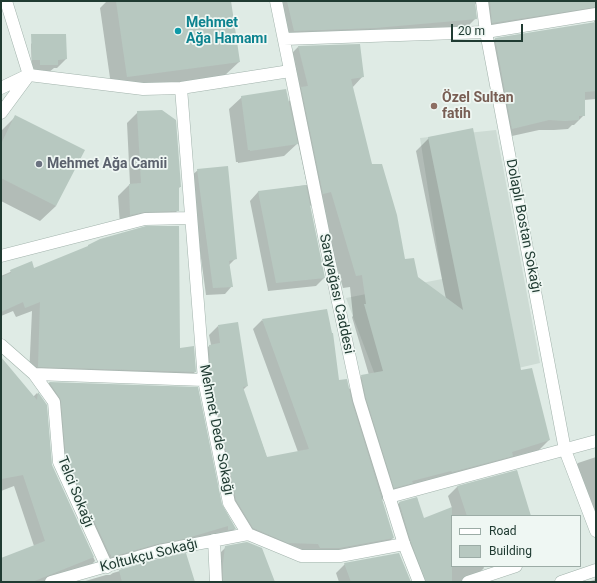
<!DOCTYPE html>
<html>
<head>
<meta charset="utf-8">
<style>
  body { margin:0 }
  #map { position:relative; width:597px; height:583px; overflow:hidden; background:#dfebe5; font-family:Roboto,sans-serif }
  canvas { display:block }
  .frame { position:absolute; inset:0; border:2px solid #203b32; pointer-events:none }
  .legend { position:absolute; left:451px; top:515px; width:130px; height:52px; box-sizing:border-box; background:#eff7f3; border:1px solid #9caca6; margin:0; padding:5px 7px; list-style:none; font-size:12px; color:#203b32 }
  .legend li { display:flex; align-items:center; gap:8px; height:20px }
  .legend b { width:20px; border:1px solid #9caca6 }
  .scale { position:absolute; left:451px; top:24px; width:72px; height:18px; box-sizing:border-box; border:2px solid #203b32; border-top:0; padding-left:5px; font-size:12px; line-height:14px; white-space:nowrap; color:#203b32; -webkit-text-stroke:3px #eff7f3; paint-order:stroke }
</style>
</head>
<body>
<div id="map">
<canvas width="597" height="583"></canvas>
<div class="frame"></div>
<ul class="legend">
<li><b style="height:5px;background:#fff"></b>Road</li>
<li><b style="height:11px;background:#b7c8c0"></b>Building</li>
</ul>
<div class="scale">20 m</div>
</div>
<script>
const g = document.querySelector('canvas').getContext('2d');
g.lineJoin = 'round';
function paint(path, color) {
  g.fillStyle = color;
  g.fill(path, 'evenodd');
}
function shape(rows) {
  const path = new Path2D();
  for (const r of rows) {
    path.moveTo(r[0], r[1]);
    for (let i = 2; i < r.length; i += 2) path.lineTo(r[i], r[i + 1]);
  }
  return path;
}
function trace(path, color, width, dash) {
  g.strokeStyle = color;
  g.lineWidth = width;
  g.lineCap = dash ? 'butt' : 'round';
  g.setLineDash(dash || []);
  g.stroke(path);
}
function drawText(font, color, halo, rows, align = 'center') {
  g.font = font + ' Roboto,sans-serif';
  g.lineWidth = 3.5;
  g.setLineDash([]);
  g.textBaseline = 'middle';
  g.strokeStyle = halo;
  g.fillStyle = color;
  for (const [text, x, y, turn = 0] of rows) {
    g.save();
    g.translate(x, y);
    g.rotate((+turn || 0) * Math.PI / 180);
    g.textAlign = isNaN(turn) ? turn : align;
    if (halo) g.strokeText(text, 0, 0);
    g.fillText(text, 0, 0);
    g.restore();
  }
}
const built = shape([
  [496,130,540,363,384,399,346,298,442,279,420,138]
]);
const shadow = shape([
  [107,1,230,1,239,62,223,77,112,92,100,8],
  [273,1,596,1,596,99,584,100,584,115,574,125,572,125,568,129,554,130,539,130,503,138,486,49,495,39,595,23,592,18,483,32,478,6,474,3,476,18,466,28,285,40],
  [40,35,66,59,57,68,54,68,48,73,32,73,31,44],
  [298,47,363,76,352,88,371,165,404,261,417,278,446,299,416,151,429,138,521,371,549,440,537,452,381,500,393,538,384,547,311,557,279,551,227,510,200,355,209,346,211,345,209,335,218,326,247,386,243,390,267,458,298,452,253,329,262,320,348,390,362,376,369,375,352,317,353,316,350,287,343,288,319,204,309,206,324,278,316,286,268,291,250,201,258,192,307,185,298,143,284,156,238,163,238,162,236,162,229,109,242,97,288,102,295,95,286,59],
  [138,112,180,187,178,189,178,210,167,221,120,225,118,196,130,184,127,123],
  [16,116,56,206,40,221,1,201,1,131],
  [198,170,236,258,229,265,232,286,225,294,206,295,190,177],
  [31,263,34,269,195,372,186,381,29,376,32,311,16,317,13,311,1,316,1,276],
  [1,363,33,397,37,393,46,405,51,465,95,561,85,571,46,582,1,582,1,559,34,546,14,486,1,491],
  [49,383,197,388,221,505,235,529,226,537,102,565,58,469,53,410,41,392],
  [596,457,596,535,569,472,578,463],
  [517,471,525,516,452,516,452,566,483,566,484,568,475,577,460,582,415,582,390,512,399,503,417,498,423,520,452,508,448,496,457,487],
  [226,547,273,582,214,582,217,556],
  [161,559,194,582,82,582,106,575,110,575,113,573],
  [345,564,410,582,339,582,336,573],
  [596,578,596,582,587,582,594,580]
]);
const building = shape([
  [116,1,231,1,240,62,127,77],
  [287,1,475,1,477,19,375,28,294,31],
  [490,1,596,1,596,7,492,23],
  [596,22,596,91,585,92,585,116,579,116,579,120,565,121,549,120,512,129,495,38],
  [31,34,66,34,67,59,58,60,58,65,40,65,40,60,32,60],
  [360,44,364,77,351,79,372,164,382,164,397,215,405,259,414,258,418,277,463,310,428,137,473,128,521,370,532,368,550,440,512,452,513,456,452,472,451,471,412,481,413,483,394,488,366,398,361,375,383,371,364,304,366,304,362,275,356,276,331,192,323,194,301,87,308,86,298,46],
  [286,89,298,144,250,151,250,150,248,150,241,96],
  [162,110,176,120,181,187,179,187,179,211,145,212,130,215,129,184,141,183,137,111],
  [15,115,85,150,56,206,1,178,1,144],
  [228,166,237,259,229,261,233,287,213,288,197,169],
  [306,185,325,278,276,283,258,191],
  [146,226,179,226,180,348,194,346,196,372,38,367,40,302,25,308,23,302,1,312,1,277,11,273,10,270,32,261,34,268,88,246,88,245,100,239],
  [327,309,332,333,333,333,339,380,347,379,352,402,394,538,339,548,320,548,318,544,288,543,253,528,236,500,211,379,209,345,220,343,218,325,238,322,248,386,243,387,267,457,309,449,262,319],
  [1,357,37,400,38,392,47,405,52,465,94,557,32,582,1,582,1,558,45,541,23,475,1,479],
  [49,382,198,387,222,504,236,529,228,530,228,526,184,539,157,544,111,557,111,554,110,555,66,460,61,401,60,398],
  [517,470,531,516,467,516,457,486],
  [417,497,424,518,452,507,452,582,426,582,411,542,399,502],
  [247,542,262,548,275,582,223,582,223,563,225,546],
  [186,553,195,582,122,582,119,570,161,558],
  [399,553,411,582,351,582,344,563]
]);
const minor = shape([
  [6,1,29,75],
  [482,1,486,32,565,450,596,531],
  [29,75,143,89,181,88,290,71],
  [1,88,28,75],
  [181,88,204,380,229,503,248,534,301,556,340,556,404,544],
  [1,113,29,75],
  [1,256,145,219,191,218],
  [1,345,34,374,204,380],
  [34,374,54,402,59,462,107,567],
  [389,497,596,441],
  [214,540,216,582],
  [51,582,159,551,248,534],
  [468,582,516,566],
  [561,582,596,570]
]);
const tertiary = shape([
  [276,1,326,246,359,400,404,544,419,582],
  [284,39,486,32,596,14]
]);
const markers = [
  [178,31,4,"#0f9aa8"],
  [434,106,4,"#8d6e63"],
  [39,164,4,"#6b7280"]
];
const cultureNames = [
  ["Mehmet",186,23],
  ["Ağa Hamamı",186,39]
];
const educationNames = [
  ["Özel Sultan",442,98],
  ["fatih",442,114]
];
const worshipNames = [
  ["Mehmet Ağa Camii",47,164]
];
const streetNames = [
  ["Dolaplı Bostan Sokağı",523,226,79],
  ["Sarayağası Caddesi",336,294,78],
  ["Mehmet Dede Sokağı",216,430,79],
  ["Telci Sokağı",75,492,68],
  ["Koltukçu Sokağı",149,556,-14]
];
paint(built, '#cddbd4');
paint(shadow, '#0003');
paint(building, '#b7c8c0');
trace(minor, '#a2b3ac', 13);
trace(tertiary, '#a2b3ac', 13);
trace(minor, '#fff', 12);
trace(tertiary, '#fff', 12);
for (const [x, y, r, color] of markers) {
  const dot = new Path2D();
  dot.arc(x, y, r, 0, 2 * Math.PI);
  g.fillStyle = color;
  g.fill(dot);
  trace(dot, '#eff7f3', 1.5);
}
drawText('bold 14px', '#0d838f', '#eff7f3', cultureNames, 'left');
drawText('bold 14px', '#785e54', '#eff7f3', educationNames, 'left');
drawText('bold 14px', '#5b616d', '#eff7f3', worshipNames, 'left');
drawText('14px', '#203b32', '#eff7f3', streetNames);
</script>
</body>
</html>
